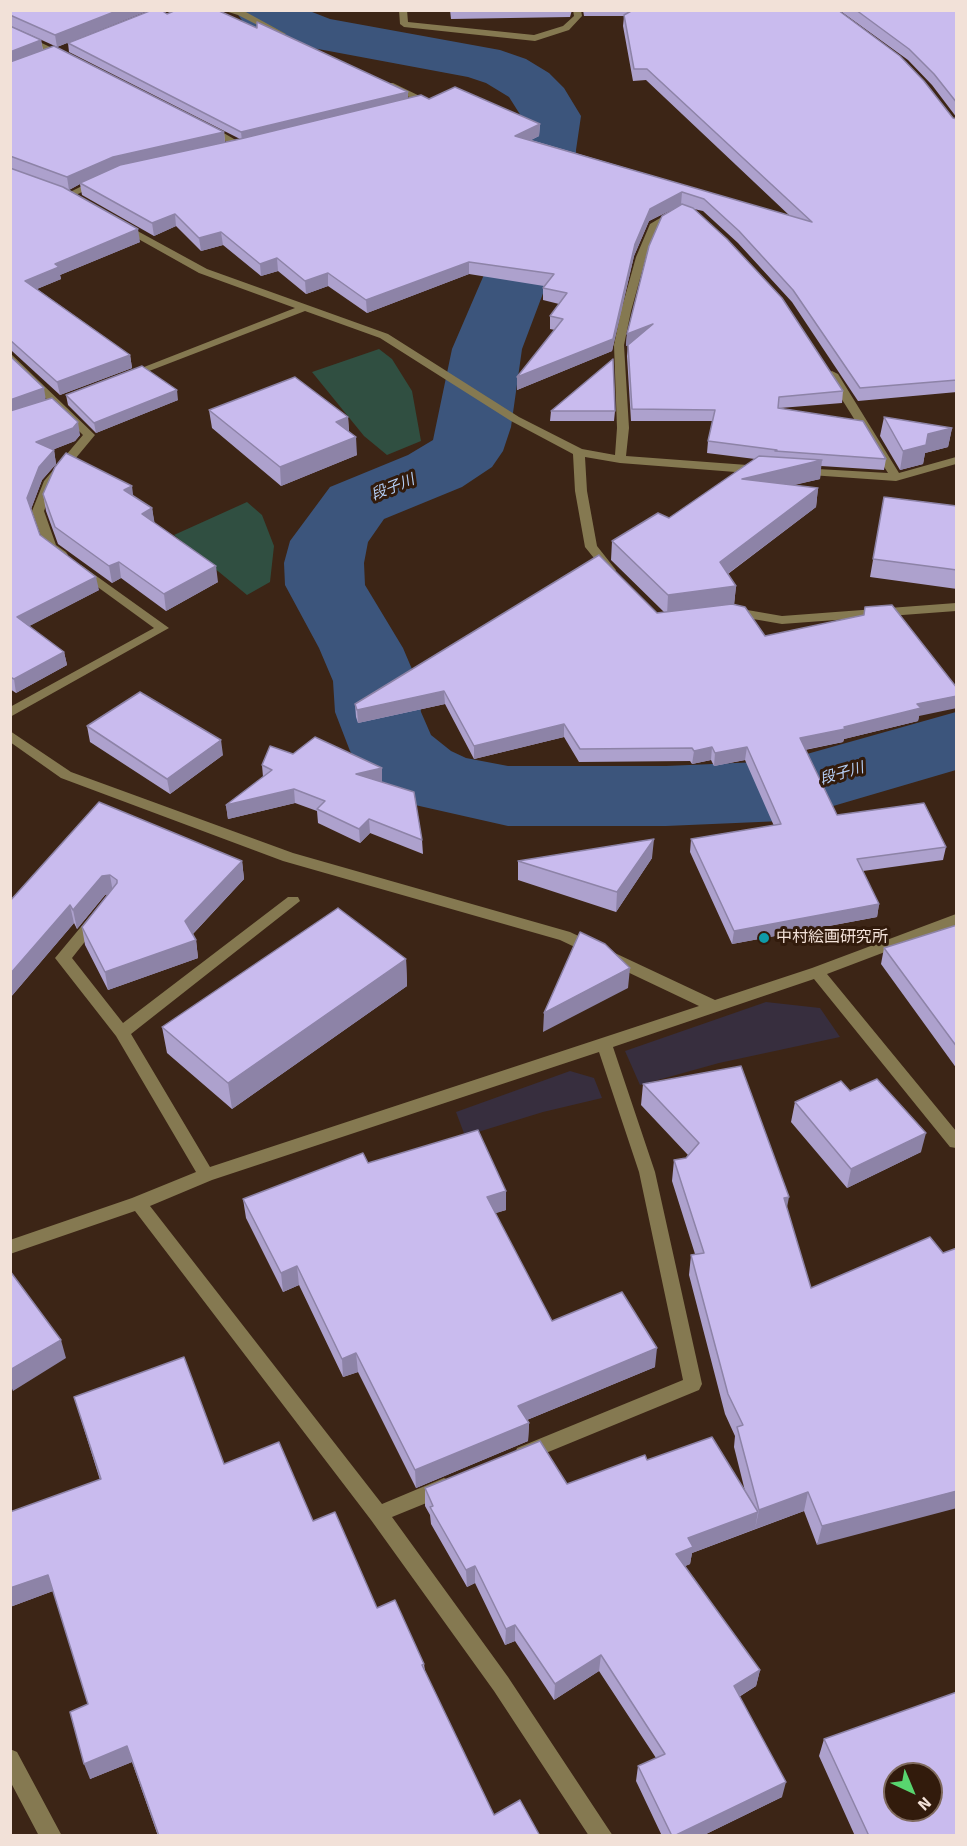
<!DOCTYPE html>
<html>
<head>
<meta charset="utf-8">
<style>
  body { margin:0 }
  #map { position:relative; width:967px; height:1846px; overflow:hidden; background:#3c2516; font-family:Signika,sans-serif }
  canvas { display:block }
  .frame { position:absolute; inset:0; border:12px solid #f2e1d8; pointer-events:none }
  .north { position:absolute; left:883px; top:1762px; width:60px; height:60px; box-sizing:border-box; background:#321b0c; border:2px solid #7f6a5e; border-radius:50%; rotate:136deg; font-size:16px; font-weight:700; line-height:24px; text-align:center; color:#f2e1d8 }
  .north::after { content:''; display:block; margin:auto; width:21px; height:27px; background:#58d56f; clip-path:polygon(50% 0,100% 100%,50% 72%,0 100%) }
</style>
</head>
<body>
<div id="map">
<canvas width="967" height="1846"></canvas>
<div class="frame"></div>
<div class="north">N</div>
</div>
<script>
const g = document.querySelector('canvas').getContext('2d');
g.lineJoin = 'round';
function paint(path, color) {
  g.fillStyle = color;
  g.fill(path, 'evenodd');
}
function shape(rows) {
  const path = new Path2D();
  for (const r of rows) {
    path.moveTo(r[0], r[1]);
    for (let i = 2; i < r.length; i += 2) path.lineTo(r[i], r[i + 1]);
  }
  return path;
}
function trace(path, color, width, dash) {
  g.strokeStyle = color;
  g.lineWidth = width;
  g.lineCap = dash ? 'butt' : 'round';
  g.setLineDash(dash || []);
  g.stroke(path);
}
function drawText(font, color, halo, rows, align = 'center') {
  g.font = font + ' Signika,"Noto Sans JP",sans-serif';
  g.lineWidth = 6;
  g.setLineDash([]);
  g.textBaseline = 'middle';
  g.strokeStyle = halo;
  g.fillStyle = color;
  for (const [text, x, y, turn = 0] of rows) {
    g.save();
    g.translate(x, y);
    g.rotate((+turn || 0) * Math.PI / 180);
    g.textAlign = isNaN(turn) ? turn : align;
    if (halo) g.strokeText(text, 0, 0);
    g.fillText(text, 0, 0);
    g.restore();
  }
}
const industrial = shape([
  [766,1002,820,1008,840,1037,719,1063,640,1085,625,1051],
  [570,1071,594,1078,602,1098,543,1112,465,1136,456,1112]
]);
const green = shape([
  [379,349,392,359,412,391,421,441,387,455,364,436,312,372],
  [247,502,262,515,274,546,270,582,247,595,174,535]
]);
const river = shape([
  [235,10,307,10,330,19,500,50,526,59,549,73,564,88,581,116,576,150,579,198,522,349,511,427,503,451,492,467,462,487,384,519,368,542,364,563,365,585,403,648,417,681,421,712,431,735,451,751,466,758,508,766,666,766,782,761,956,712,956,770,782,821,666,826,508,826,415,805,387,793,363,772,350,751,335,712,333,681,319,648,285,585,284,563,290,541,330,487,408,455,433,440,452,349,517,198,516,150,521,116,509,97,486,83,468,77,302,46,277,38,243,22,235,10]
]);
const minor = shape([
  [222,10,244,11,286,34,279,36,238,15,222,10],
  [399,10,407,10,408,22,534,35,563,26,574,16,573,10,581,10,582,16,569,30,535,41,404,27,400,24,399,10],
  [10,28,67,55,68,57,61,59,10,34,10,28],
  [387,83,393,83,432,102,416,106,414,104,418,101,387,87,387,83],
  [204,125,210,125,246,146,241,149,229,149,227,147,231,144,204,129,204,125],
  [96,179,104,181,72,197,64,195,96,179],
  [677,208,682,211,681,213,659,226,646,257,631,311,624,345,629,428,626,456,761,466,767,470,761,474,620,463,585,457,587,491,597,546,616,570,614,573,606,573,585,547,575,491,573,454,511,421,380,338,305,311,131,378,123,378,121,376,295,308,199,273,117,227,117,223,121,222,207,269,388,334,519,417,582,449,615,455,617,428,614,345,621,311,636,257,650,224,677,208],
  [10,353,95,435,56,482,44,511,56,545,66,552,68,555,66,558,58,558,46,550,32,511,44,481,83,435,10,363,10,353],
  [832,371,838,374,899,473,956,457,956,464,896,481,796,474,794,472,800,468,888,473,826,374,832,371],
  [81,565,169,628,10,717,10,707,154,628,77,572,75,569,77,566,81,565],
  [956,603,956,611,782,624,730,615,724,611,730,607,782,616,956,603],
  [10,731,71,772,293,853,570,932,715,1000,812,968,956,914,956,925,827,974,956,1131,956,1148,950,1147,814,979,613,1047,655,1172,702,1384,699,1390,524,1462,517,1460,515,1454,517,1448,683,1380,639,1172,599,1052,212,1180,150,1206,382,1504,444,1478,451,1481,454,1487,451,1493,392,1517,508,1677,613,1836,589,1836,494,1691,371,1520,135,1211,10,1254,10,1240,132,1198,196,1172,116,1036,55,958,90,916,100,916,102,920,72,958,123,1023,288,897,298,897,300,901,131,1034,210,1167,699,1006,560,940,283,861,61,778,10,742,10,731],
  [10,1749,17,1752,62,1836,39,1836,10,1781,10,1749]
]);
const wall = shape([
  [10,10,147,11,57,47,11,26,41,40,43,50,224,132,225,142,240,139,69,52,68,43,167,14,257,28,408,92,408,98,429,99,540,124,539,136,531,140,790,216,646,80,633,81,623,26,624,16,584,16,583,10,838,10,953,118,957,119,957,392,858,401,792,302,738,243,703,211,694,209,843,391,842,403,780,408,886,459,884,470,821,466,820,479,793,485,818,488,816,507,728,574,736,586,734,605,765,636,919,716,918,721,844,739,843,742,805,750,837,815,946,847,943,860,863,871,879,904,877,917,732,944,690,852,691,839,774,826,745,760,714,766,711,760,692,764,690,761,579,762,564,737,474,759,445,704,358,723,356,717,355,704,657,613,664,612,611,560,612,541,669,518,755,459,707,453,708,441,713,421,631,421,627,356,628,345,626,346,627,334,681,205,649,221,634,256,612,351,517,390,517,377,555,330,550,329,550,316,559,304,543,300,543,288,544,286,469,274,367,313,328,286,306,294,278,271,261,276,223,245,201,251,176,226,154,236,82,195,80,184,69,190,140,242,60,275,61,279,37,289,130,355,132,368,60,395,12,351,10,352],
  [450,10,572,10,570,17,451,19],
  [839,10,957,10,957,118,932,85,908,60],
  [10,356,46,400,80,435,75,441,52,450,54,450,56,464,42,480,31,509,40,535,99,590,29,626,64,652,67,665,16,693,10,689],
  [66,395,178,400,96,433,68,405],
  [209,410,348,417,349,431,357,455,281,486,212,428],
  [551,411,615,411,614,421,550,421],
  [884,417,952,428,948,447,925,453,923,464,900,470,880,436],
  [43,494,133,496,152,508,154,522,218,582,166,611,121,578,112,583,58,544,46,511],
  [884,497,957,506,957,589,870,577],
  [87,726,223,755,170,794,90,742],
  [293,754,382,768,382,782,381,782,422,840,423,854,370,833,360,843,318,823,317,811,295,803,228,819,226,805,263,777,262,765],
  [99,802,242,861,244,879,193,934,196,940,198,958,108,990,85,945,82,927,109,894,105,895,77,929,74,923,10,998,10,901],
  [652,858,616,912,518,880,518,861],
  [957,925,957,1069,881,964,884,948],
  [406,959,407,986,232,1109,167,1053,162,1027],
  [643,1084,787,1209,811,1288,930,1237,817,1545,804,1511,692,1553,690,1564,685,1566,760,1670,756,1686,739,1697,782,1797,702,1836,662,1836,636,1781,638,1766,656,1758,599,1671,554,1700,515,1641,505,1645,475,1583,467,1587,431,1524,430,1515,425,1506,425,1488,567,1484,647,1460,745,1491,734,1447,735,1436,725,1414,689,1275,691,1255,695,1254,672,1181,674,1160,686,1158,688,1155,641,1105],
  [850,1091,921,1152,847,1188,791,1122,795,1102],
  [368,1163,506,1191,506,1210,495,1213,552,1321,655,1367,527,1420,529,1423,528,1441,416,1488,358,1372,343,1377,299,1285,283,1292,246,1218,243,1199],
  [74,1397,224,1464,313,1521,377,1608,424,1664,425,1671,494,1815,540,1836,158,1836,132,1762,90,1779,88,1704,53,1591,10,1607,100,1480],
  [824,1739,957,1836,855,1836,819,1756]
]);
const shadedWall = shape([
  [119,10,147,10,147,11,57,47,55,35],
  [41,40,43,52,10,64,10,52],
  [408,92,408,101,242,141,241,132],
  [540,124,539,136,515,148,515,136],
  [224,132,225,144,80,183,80,184,69,190,67,177,113,157],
  [682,192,681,205,649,221,634,256,612,351,517,390,517,377,635,244,650,209],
  [175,214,176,226,154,236,152,223],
  [138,229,140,242,60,275,61,279,27,293,25,281,55,264],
  [221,232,223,245,201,251,199,238],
  [277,258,278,271,261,276,260,264],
  [469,262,469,274,367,313,366,300],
  [328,273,328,286,306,294,305,281],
  [653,324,652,335,626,346,627,334],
  [130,355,132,368,60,395,57,382],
  [44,388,46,401,10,414,10,400],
  [177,390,178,400,96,433,94,423],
  [348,417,349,436,336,422],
  [78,422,80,435,75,441,39,455,36,442],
  [952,428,948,447,925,453,923,464,900,470,903,451,928,434],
  [356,437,357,455,281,486,280,467],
  [54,450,56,464,42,480,30,512,27,498,39,467],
  [822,460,820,479,740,498,742,479],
  [132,486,134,502,124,490],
  [818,488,816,507,718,581,720,562],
  [152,508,155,525,142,514],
  [119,562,121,578,112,583,109,566],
  [216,566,218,582,166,611,164,594],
  [96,577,99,590,20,631,17,617],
  [736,586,734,605,667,615,668,595],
  [64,652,67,665,16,693,14,679],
  [444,691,445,704,358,723,357,710],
  [957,696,957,708,919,716,918,721,844,739,843,742,798,751,800,738,844,727,917,704],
  [564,724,564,737,474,759,474,746],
  [221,740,223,755,170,794,167,779],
  [712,747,711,760,692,764,694,751],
  [747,747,745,760,714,766,715,753],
  [382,768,382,782,357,788,356,774],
  [294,789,295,803,228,819,226,805],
  [369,819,370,833,360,843,359,829],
  [654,839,652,858,616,912,617,892],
  [242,861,244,879,188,939,185,921],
  [110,875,113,893,105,895,77,929,73,910,102,876],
  [879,904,877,917,732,944,734,931],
  [70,905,74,923,10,998,10,974],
  [196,940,198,958,108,990,105,972],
  [406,959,407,986,232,1109,228,1083],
  [630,968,628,988,543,1032,544,1013],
  [926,1133,921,1152,847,1188,851,1169],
  [506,1191,506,1210,487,1216,487,1197],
  [789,1197,785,1218,784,1198],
  [297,1266,299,1285,283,1292,281,1273],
  [61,1340,66,1358,13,1391,10,1384,10,1370],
  [657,1348,655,1367,517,1424,518,1406],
  [356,1353,358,1372,343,1377,342,1359],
  [529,1423,528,1441,416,1488,415,1470],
  [957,1491,957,1508,817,1545,822,1526],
  [808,1492,804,1511,755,1529,759,1510],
  [758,1512,755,1529,692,1553,690,1564,674,1571,676,1554,688,1538],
  [475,1566,475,1583,467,1587,466,1570],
  [48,1575,53,1591,10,1607,10,1588],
  [515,1625,515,1641,505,1645,506,1629],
  [601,1655,599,1671,554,1700,555,1684],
  [760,1670,756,1686,730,1702,734,1686],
  [127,1746,132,1762,90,1779,84,1764],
  [786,1782,782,1797,702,1836,674,1836]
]);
const building = shape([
  [10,10,119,10,55,35,10,15,10,10],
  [152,10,161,10,167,14,176,10,217,10,257,28,257,22,408,92,241,132,68,43,152,10],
  [633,10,838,10,900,56,924,81,953,118,957,119,957,380,860,388,793,290,739,231,704,199,682,192,650,209,635,244,613,339,517,377,563,319,550,316,567,293,543,288,554,274,469,262,366,300,328,273,305,281,277,258,260,264,221,232,199,238,175,214,152,223,80,183,120,165,240,139,421,95,429,99,455,87,540,124,515,136,812,222,647,69,634,69,624,15,633,10],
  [856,10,957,10,957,103,934,74,909,49,856,10],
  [10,26,41,40,10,52,10,26],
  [54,46,224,132,113,157,67,177,10,156,10,62,54,46],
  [10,168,63,187,138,229,55,264,59,267,25,281,130,355,57,382,10,340,10,168],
  [682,204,693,208,727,239,782,298,843,391,779,397,778,408,863,421,886,459,775,451,777,450,708,441,715,410,632,409,628,345,653,324,627,334,649,246,662,216,682,204],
  [10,356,44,388,10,400,10,356],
  [613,359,615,411,551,411,613,359],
  [142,366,177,390,94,423,66,395,142,366],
  [295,377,348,417,336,422,356,437,280,467,209,410,295,377],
  [52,398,78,422,73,428,36,442,54,450,39,467,27,498,40,535,96,577,17,617,64,652,14,679,10,677,10,411,52,398],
  [884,417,952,428,928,434,926,445,903,451,884,417],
  [66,453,132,486,124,490,152,508,142,514,216,566,164,594,119,562,109,566,55,527,43,494,55,467,66,453],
  [759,456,822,460,742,479,818,488,720,562,736,586,668,595,612,541,658,513,669,518,759,456],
  [884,497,957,506,957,570,873,559,884,497],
  [599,555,657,613,732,604,745,607,765,636,864,615,865,607,892,605,957,688,957,696,917,704,921,708,844,727,845,729,800,738,837,815,924,803,946,847,857,859,879,904,734,931,691,839,781,824,747,747,715,753,712,747,694,751,692,748,580,749,564,724,474,746,444,691,357,710,355,704,599,555],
  [140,692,221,740,167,779,87,726,140,692],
  [315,737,382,768,356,774,414,792,422,840,369,819,359,829,317,809,325,801,294,789,226,805,272,770,262,765,270,746,293,754,315,737],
  [99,802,242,861,185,921,196,940,105,972,82,927,117,883,117,880,110,875,102,876,73,910,70,905,10,974,10,901,99,802],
  [654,839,617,892,518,861,654,839],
  [338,908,406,959,228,1083,162,1027,338,908],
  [957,925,957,1047,884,948,957,925],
  [580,932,605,944,630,968,544,1013,580,932],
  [741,1066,789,1197,784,1198,811,1288,930,1237,943,1253,957,1248,957,1491,822,1526,808,1492,759,1510,737,1427,743,1425,728,1394,691,1255,704,1253,674,1160,686,1158,699,1143,643,1084,741,1066],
  [877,1079,926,1133,851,1169,795,1102,841,1081,850,1091,877,1079],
  [478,1130,506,1191,487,1197,552,1321,622,1292,657,1348,518,1406,529,1423,415,1470,356,1353,342,1359,297,1266,281,1273,243,1199,363,1153,368,1163,478,1130],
  [10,1271,61,1340,10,1370,10,1271],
  [184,1357,224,1464,279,1442,313,1521,335,1512,377,1608,395,1600,424,1664,422,1665,494,1815,520,1800,540,1836,159,1836,127,1746,84,1764,70,1712,88,1704,48,1575,10,1588,10,1512,101,1479,74,1397,184,1357],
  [712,1437,758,1512,688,1538,693,1547,676,1554,760,1670,734,1686,786,1782,674,1836,672,1836,638,1766,665,1754,601,1655,555,1684,515,1625,506,1629,475,1566,466,1570,430,1507,433,1506,425,1488,540,1441,567,1484,645,1455,647,1460,712,1437],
  [957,1692,957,1836,869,1836,824,1739,957,1692],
  [895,1774,931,1774,931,1810,895,1810,895,1774]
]);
const markers = [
  [764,938,6,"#0f9aa8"]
];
const farWaternames = [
  ["段子川",393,488,-22],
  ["段子川",842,774,-16]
];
const poiNames = [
  ["中村絵画研究所",776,938]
];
paint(industrial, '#372e3e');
paint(green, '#304f41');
paint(river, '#3c557c');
paint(minor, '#857951');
paint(wall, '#ada1cd');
paint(shadedWall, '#8d83a7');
paint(building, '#c9bbee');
trace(building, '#8d83a7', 1.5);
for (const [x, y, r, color] of markers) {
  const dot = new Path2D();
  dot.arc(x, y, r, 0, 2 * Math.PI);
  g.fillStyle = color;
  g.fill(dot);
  trace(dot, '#321b0c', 2);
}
drawText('italic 15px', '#b4cef5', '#321b0c', farWaternames);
drawText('16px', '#f2e1d8', '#321b0c', poiNames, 'left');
</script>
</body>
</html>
